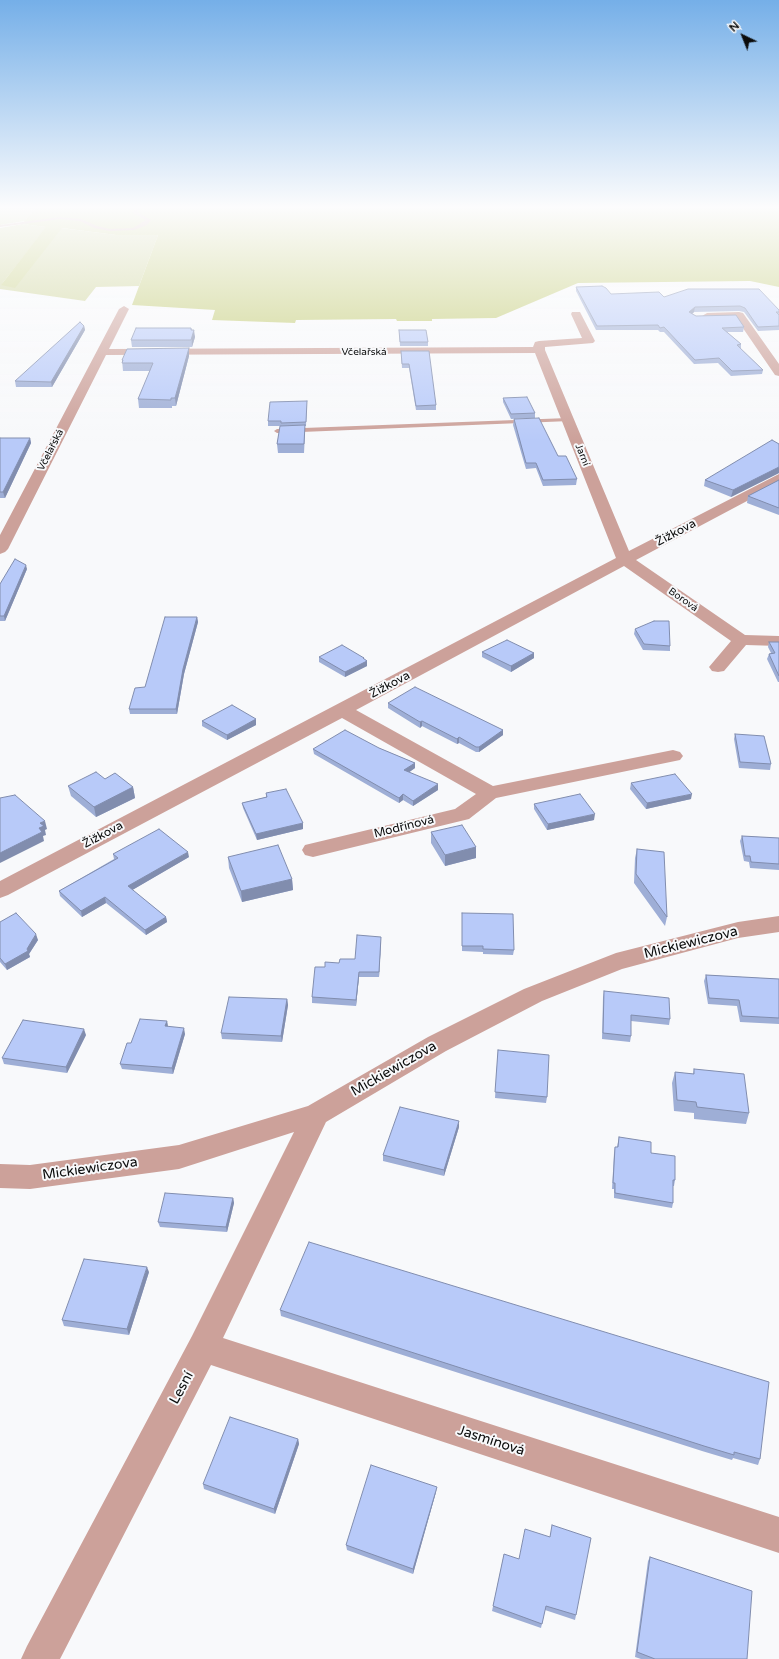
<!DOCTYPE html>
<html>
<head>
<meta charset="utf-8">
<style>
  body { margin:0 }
  #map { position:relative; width:779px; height:1659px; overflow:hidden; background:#f8f9fb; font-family:"Varela Round",sans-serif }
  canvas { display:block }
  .north { position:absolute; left:723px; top:16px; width:40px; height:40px; -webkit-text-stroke:3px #f8f9fb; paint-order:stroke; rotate:317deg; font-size:11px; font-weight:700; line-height:16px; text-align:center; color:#0b0c0c }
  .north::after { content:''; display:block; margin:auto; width:14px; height:18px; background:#0b0c0c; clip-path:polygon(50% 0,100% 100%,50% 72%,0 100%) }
</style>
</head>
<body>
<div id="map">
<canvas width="779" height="1659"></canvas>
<div class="north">N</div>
</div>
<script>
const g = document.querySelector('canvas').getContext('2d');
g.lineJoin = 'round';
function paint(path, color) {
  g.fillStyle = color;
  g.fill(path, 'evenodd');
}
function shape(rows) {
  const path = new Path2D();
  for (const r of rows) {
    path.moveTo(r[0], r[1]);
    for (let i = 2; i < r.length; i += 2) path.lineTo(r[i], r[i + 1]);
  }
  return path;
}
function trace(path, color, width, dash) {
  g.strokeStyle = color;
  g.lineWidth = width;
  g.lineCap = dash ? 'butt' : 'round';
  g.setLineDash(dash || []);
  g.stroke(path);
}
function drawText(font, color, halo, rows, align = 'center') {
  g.font = font + ' "Varela Round",sans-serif';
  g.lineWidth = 4;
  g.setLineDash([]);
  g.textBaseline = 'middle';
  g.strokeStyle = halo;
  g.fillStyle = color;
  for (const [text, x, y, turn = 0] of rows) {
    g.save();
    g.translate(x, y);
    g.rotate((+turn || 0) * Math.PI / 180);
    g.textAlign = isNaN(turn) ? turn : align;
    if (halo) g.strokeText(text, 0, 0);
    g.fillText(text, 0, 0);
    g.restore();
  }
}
const green = shape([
  [0,209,35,209,25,221,0,225],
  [22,224,47,227,1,285,61,228,116,235,158,235,139,286,96,287,85,301,0,289,0,228]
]);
const forest = shape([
  [35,209,779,209,779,287,750,281,578,283,496,318,432,319,432,321,397,321,396,319,296,320,295,323,212,320,215,310,132,305,158,235,116,235,62,228,15,288,1,285,46,227,22,224]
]);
const lane = shape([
  [135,209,139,209,137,212,151,220,147,225,134,230,110,231,94,228,80,221,60,219,0,227,0,225,60,217,81,219,97,226,110,229,133,228,146,220,133,213,135,209],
  [568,418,570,419,570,421,277,433,274,431,277,429,568,418]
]);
const street = shape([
  [124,306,129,309,109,349,533,347,535,342,539,341,582,338,571,314,572,312,580,312,595,341,593,343,545,347,545,350,629,551,779,474,779,484,636,560,745,635,779,636,779,646,746,645,724,671,718,672,712,671,709,667,731,641,624,566,356,710,493,786,673,750,680,752,683,756,680,760,496,798,469,819,313,857,305,855,302,850,305,845,455,809,476,794,342,718,8,895,0,898,0,881,616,558,535,353,106,355,8,549,5,552,0,554,0,535,119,309,124,306],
  [739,312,743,313,779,364,779,376,775,375,736,318,707,319,702,316,707,313,739,312],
  [779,916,779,932,738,938,622,969,542,1001,446,1051,326,1122,223,1338,779,1517,779,1553,211,1365,60,1659,21,1659,27,1646,192,1336,294,1132,179,1169,30,1189,0,1188,0,1164,30,1165,179,1145,308,1106,428,1037,524,989,616,953,738,922,779,916]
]);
const wall = shape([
  [576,287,611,294,664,297,779,310,779,330,758,331,744,312,739,311,694,312,692,314,696,316,744,327,743,332,727,332,741,344,741,349,763,370,762,374,731,376,718,363,694,364,664,332,660,332,658,330,596,330,576,291],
  [84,326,85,330,52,387,16,387,15,381],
  [191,328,195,337,192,347,132,347,131,340],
  [399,330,428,342,428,346,400,346],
  [189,348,189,356,176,406,172,406,172,408,139,408,138,399,150,371,123,371,122,360],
  [401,351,436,405,436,410,416,410,409,368,402,368],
  [503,398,535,413,535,418,511,419,503,402],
  [307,401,306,426,305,426,305,433,304,453,278,453,277,444,281,426,268,426,268,421],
  [514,419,558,456,577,479,576,485,543,486,536,468,526,469,513,425],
  [0,438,30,438,31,443,5,498,0,498],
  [779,444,779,473,731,497,704,486,705,480],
  [779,480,779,515,747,503,748,496],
  [27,569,5,621,0,621,0,584],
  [197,617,198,622,184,674,177,714,130,714,129,709],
  [635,629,670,646,670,651,643,650,634,634],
  [769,642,779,642,779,682,778,682,767,659,769,654,771,653,768,647],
  [482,652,534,653,534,658,511,672,482,657],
  [319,657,364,659,367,661,367,666,345,677,319,662],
  [388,703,503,730,503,735,479,752,476,752,459,743,457,744,422,726,420,728,388,708],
  [256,719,256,725,227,740,202,726,202,721],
  [735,734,771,764,770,770,739,768,734,739],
  [379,748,415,763,415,768,409,772,438,790,413,806,403,800,399,803,314,754,313,749],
  [105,779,133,787,135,798,96,817,71,796,68,786],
  [631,783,691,799,646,809,630,789],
  [266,793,303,829,257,840,243,808,242,803,266,797],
  [534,804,594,820,547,830,534,809],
  [431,832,476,847,476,858,445,866,431,843],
  [742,836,779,838,779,870,750,868,749,862,744,861,740,841],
  [637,849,667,917,665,926,634,883,635,858],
  [113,854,189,857,132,890,166,917,167,922,146,935,106,903,82,917,60,896,59,891,114,859],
  [228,857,292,879,293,890,242,902,229,868],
  [462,913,514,950,513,955,483,954,483,952,462,951],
  [0,922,38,940,29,954,30,957,7,970,0,962],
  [381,942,379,977,359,977,356,1006,312,1003,312,997,325,967,355,959],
  [706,975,779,979,779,1024,740,1022,737,1006,708,1004,704,981],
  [604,991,670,1019,669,1025,631,1021,631,1036,630,1042,602,1039,603,997],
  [287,999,288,1005,282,1042,222,1039,221,1033],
  [167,1021,168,1027,185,1034,173,1074,122,1069,120,1064,131,1043],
  [86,1035,67,1073,4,1064,2,1058],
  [498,1050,547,1097,546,1103,495,1098],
  [694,1069,749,1113,746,1124,694,1119,694,1113,674,1111,672,1083,675,1072,693,1074],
  [459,1127,444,1176,383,1161,383,1155],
  [619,1137,651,1153,675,1180,674,1186,673,1186,673,1203,672,1208,614,1198,614,1189,612,1189,614,1153,615,1147,617,1147],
  [233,1198,234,1203,227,1232,160,1227,158,1222],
  [149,1272,129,1335,64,1326,62,1320],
  [280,1310,760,1459,758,1465,733,1458,732,1460,702,1451,281,1316],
  [298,1439,299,1444,275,1514,204,1489,203,1484],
  [436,1492,413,1574,347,1550,346,1545],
  [504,1554,576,1615,575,1620,545,1610,541,1628,492,1611],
  [650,1557,747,1659,641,1659,635,1657,648,1561]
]);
const shadedWall = shape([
  [695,307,694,312,689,317,689,312],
  [84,326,85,330,52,387,51,382],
  [191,328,192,336,194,330,195,337,192,347,191,330],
  [189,348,189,356,176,406,175,398],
  [30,438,31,443,5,498,3,492],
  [779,467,779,473,731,497,733,490],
  [26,565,27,569,5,621,4,616],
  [197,617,198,622,184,674,177,714,176,709,183,669],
  [534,653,534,658,511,672,511,666],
  [363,658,364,658,364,662,367,661,367,666,345,677,345,672],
  [256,719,256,725,227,740,227,735],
  [422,721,422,726,420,728,420,722],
  [503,730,503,735,479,752,479,747],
  [459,737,459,743,457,744,457,739],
  [415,763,415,768,404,776,404,770],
  [438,784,438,790,413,806,413,801],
  [133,787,135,798,96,817,94,807],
  [403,794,403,800,399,803,399,798],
  [692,794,691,799,646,809,647,803],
  [595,814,594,820,547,830,548,824],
  [45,821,47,829,45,830,46,835,43,836,44,841,0,863,0,853,39,828,40,823],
  [303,823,303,829,257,840,256,834],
  [476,847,476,858,445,866,445,855],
  [188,852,189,857,129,892,128,886],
  [292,879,293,890,242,902,241,891],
  [105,897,106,903,82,917,81,911],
  [166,917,167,922,146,935,145,930],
  [36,934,38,940,29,954,30,957,7,970,5,964,27,949],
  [381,937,381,942,379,977,379,972],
  [359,972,359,977,356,1006,356,1000],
  [287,999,288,1005,282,1042,281,1036],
  [167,1021,168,1027,165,1026],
  [184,1028,185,1034,173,1074,172,1068],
  [84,1029,86,1035,67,1073,66,1067],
  [459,1121,459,1127,444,1176,444,1170],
  [233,1198,234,1203,227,1232,226,1227],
  [147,1267,149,1272,129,1335,127,1329],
  [298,1439,299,1444,275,1514,274,1509],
  [437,1487,436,1492,413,1574,413,1569]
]);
const building = shape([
  [602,286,606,288,611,294,659,292,664,297,688,289,759,289,779,310,779,312,776,312,779,315,779,326,758,327,745,308,740,306,695,307,689,312,696,316,736,315,744,327,722,328,741,344,737,345,763,370,732,371,719,358,695,360,664,327,660,328,658,325,597,326,576,287,602,286],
  [80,322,84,326,51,382,15,381,80,322],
  [136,328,191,328,191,330,194,330,191,340,131,340,136,328],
  [399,330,426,330,428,342,400,342,399,330],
  [189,348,175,398,171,398,171,400,138,399,153,363,122,363,123,360,122,360,127,349,189,348],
  [401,351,429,351,436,405,416,406,409,364,402,364,401,351],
  [527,397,535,413,511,414,503,398,527,397],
  [307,401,306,422,281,423,281,421,268,421,270,402,307,401],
  [539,418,558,456,566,456,577,479,543,480,536,463,526,463,514,419,539,418],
  [305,425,304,444,277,444,280,426,305,425],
  [0,438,30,438,3,492,0,492,0,438],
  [772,440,779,444,779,467,733,490,705,480,772,440],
  [779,480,779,508,748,496,779,480],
  [15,559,26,565,4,616,0,616,0,584,15,559],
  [165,617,197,617,183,669,176,709,129,709,135,688,145,687,165,617],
  [654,621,669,621,670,646,644,644,635,629,654,621],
  [507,640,534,653,511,666,482,652,507,640],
  [769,642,779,642,779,676,769,654,775,653,769,642],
  [342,645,364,658,363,658,367,661,345,672,319,657,342,645],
  [415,687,503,730,479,747,476,747,459,737,457,739,422,721,420,722,388,703,415,687],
  [232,705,256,719,227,735,202,721,232,705],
  [345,730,379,748,415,763,404,770,438,784,413,801,403,794,399,798,313,749,345,730],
  [735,734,764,736,771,764,740,762,735,734],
  [96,772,105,779,115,773,133,787,94,807,68,786,96,772],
  [675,774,692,794,647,803,631,783,675,774],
  [286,789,303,823,256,834,242,803,267,797,266,793,286,789],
  [580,794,595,814,548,824,534,804,580,794],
  [15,795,45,821,40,823,44,826,39,828,42,832,0,853,0,798,15,795],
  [462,825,476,847,445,855,431,832,462,825],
  [159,829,188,852,128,886,166,917,145,930,105,897,81,911,59,891,118,858,113,854,159,829],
  [742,836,779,838,779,864,751,862,750,856,745,856,742,836],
  [278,845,292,879,241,891,228,857,278,845],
  [637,849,664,852,667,917,636,874,637,849],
  [16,913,36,934,27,949,28,951,5,964,0,958,0,922,16,913],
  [462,913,513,914,514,950,483,949,483,946,462,946,462,913],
  [357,935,381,937,379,972,359,972,356,1000,312,997,315,967,325,967,325,962,339,963,340,959,355,959,357,935],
  [706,975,779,979,779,1018,742,1016,739,1000,709,998,706,975],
  [604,991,669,998,670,1019,631,1015,631,1036,603,1033,604,991],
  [229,997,287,999,281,1036,221,1033,229,997],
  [140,1019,167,1021,165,1026,184,1028,172,1068,120,1064,127,1043,131,1043,140,1019],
  [23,1020,84,1029,66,1067,2,1058,23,1020],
  [498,1050,549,1055,547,1097,495,1092,498,1050],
  [694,1069,744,1074,749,1113,697,1107,696,1102,677,1100,675,1072,694,1074,694,1069],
  [400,1107,459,1121,444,1170,383,1155,400,1107],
  [619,1137,651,1142,651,1153,675,1156,675,1180,673,1180,673,1203,615,1193,615,1183,613,1183,615,1147,618,1147,619,1137],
  [165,1193,233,1198,226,1227,158,1222,165,1193],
  [309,1242,769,1382,760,1459,734,1452,734,1455,704,1446,280,1310,309,1242],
  [84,1259,147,1267,127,1329,62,1320,84,1259],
  [230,1417,298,1439,274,1509,203,1484,230,1417],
  [371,1465,437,1487,413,1569,346,1545,371,1465],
  [552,1525,591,1538,576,1615,546,1606,542,1624,493,1606,504,1554,519,1559,525,1529,550,1537,552,1525],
  [650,1557,752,1591,747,1659,655,1659,637,1652,650,1557]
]);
const farStreetnames = [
  ["Včelařská",364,352],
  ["Včelařská",51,450,-63],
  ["Jarní",582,455,68],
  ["Borová",683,600,35]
];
const streetNames = [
  ["Žižkova",676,533,-28],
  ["Žižkova",390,685,-28],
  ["Modřínová",404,827,-14],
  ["Žižkova",103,835,-28]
];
const nearStreetnames = [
  ["Mickiewiczova",691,943,-14],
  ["Mickiewiczova",394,1069,-30],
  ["Mickiewiczova",90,1169,-8],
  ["Lesní",182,1388,-62],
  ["Jasmínová",491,1441,18]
];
paint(green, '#c9d08d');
paint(forest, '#c1ca70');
paint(lane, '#cca19a');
paint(street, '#cca19a');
paint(wall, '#9eaed6');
paint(shadedWall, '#818dae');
paint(building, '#b8caf9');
trace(building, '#818dae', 1);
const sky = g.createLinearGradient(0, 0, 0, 441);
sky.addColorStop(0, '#75afe8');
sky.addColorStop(0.47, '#fcfcfd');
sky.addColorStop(1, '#fcfcfd00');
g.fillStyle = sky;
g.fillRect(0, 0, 779, 441);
drawText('10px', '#0b0c0c', '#f8f9fb', farStreetnames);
drawText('12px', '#0b0c0c', '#f8f9fb', streetNames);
drawText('14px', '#0b0c0c', '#f8f9fb', nearStreetnames);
</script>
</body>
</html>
